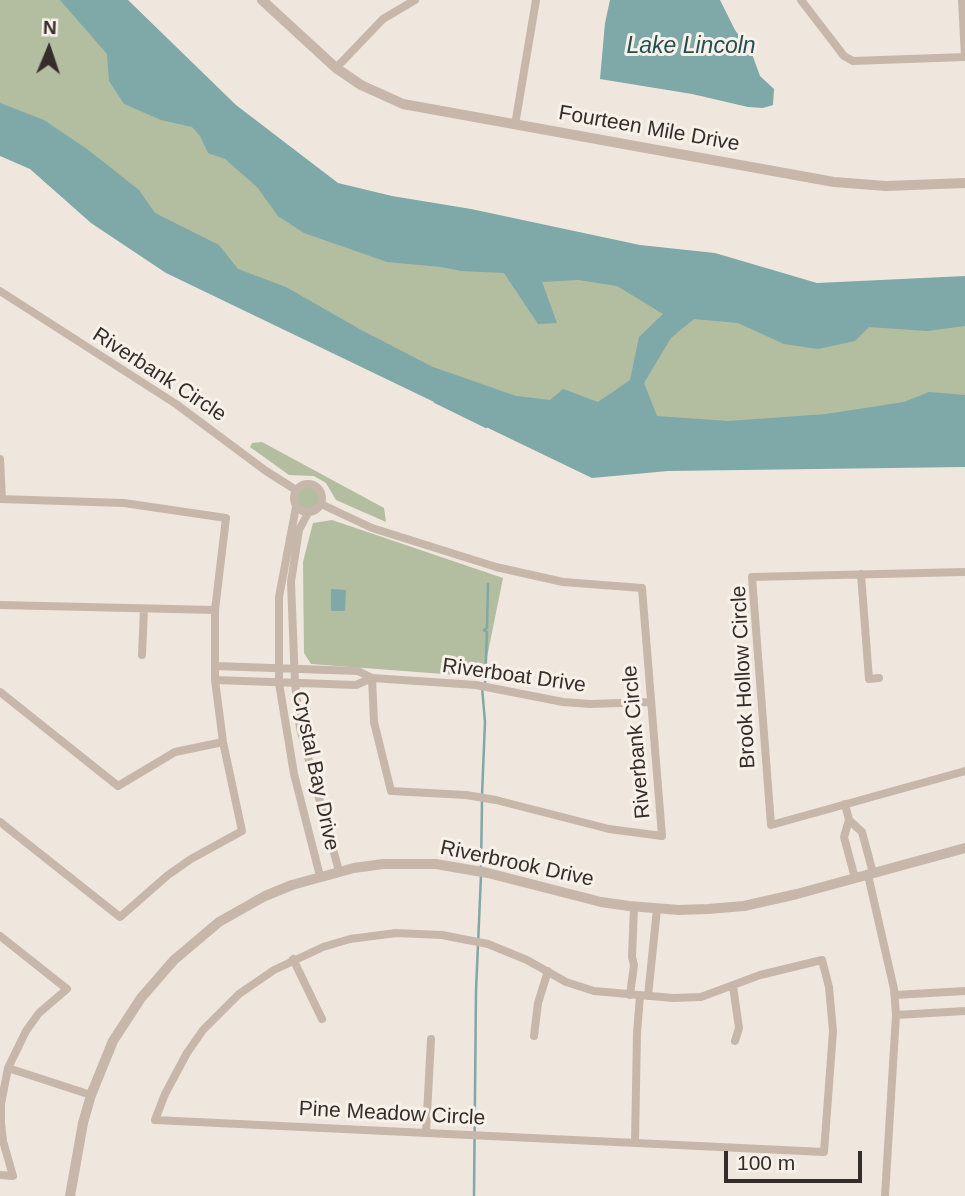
<!DOCTYPE html>
<html>
<head>
<meta charset="utf-8">
<style>
  body { margin:0 }
  #map { position:relative; width:965px; height:1196px; overflow:hidden; background:#efe7dd; font-family:Helvetica,sans-serif }
  canvas { display:block }
  .north { position:absolute; left:14px; top:14px; width:70px; height:70px; -webkit-text-stroke:5px #f7f1e9; paint-order:stroke; rotate:2deg; font-size:19px; font-weight:700; line-height:28px; text-align:center; color:#352d29 }
  .north::after { content:''; display:block; margin:auto; width:24px; height:32px; background:#352d29; clip-path:polygon(50% 0,100% 100%,50% 72%,0 100%) }
  .scale { position:absolute; left:724px; top:1151px; width:138px; height:32px; box-sizing:border-box; border:4px solid #352d29; border-top:0; padding-left:9px; font-size:21px; line-height:24px; white-space:nowrap; color:#352d29; -webkit-text-stroke:5px #f7f1e9; paint-order:stroke }
</style>
</head>
<body>
<div id="map">
<canvas width="965" height="1196"></canvas>
<div class="north">N</div>
<div class="scale">100 m</div>
</div>
<script>
const g = document.querySelector('canvas').getContext('2d');
g.lineJoin = 'round';
function paint(path, color) {
  g.fillStyle = color;
  g.fill(path, 'evenodd');
}
function shape(rows) {
  const path = new Path2D();
  for (const r of rows) {
    if (r.length === 3) {
      path.moveTo(r[0] + r[2], r[1]);
      path.arc(r[0], r[1], r[2], 0, 2 * Math.PI);
      continue;
    }
    path.moveTo(r[0], r[1]);
    for (let i = 2; i < r.length; i += 2) path.lineTo(r[i], r[i + 1]);
  }
  return path;
}
function trace(path, color, width, dash) {
  g.strokeStyle = color;
  g.lineWidth = width;
  g.lineCap = dash ? 'butt' : 'round';
  g.setLineDash(dash || []);
  g.stroke(path);
}
function drawText(font, color, halo, rows, align = 'center') {
  g.font = font + ' Helvetica,sans-serif';
  g.lineWidth = 6;
  g.setLineDash([]);
  g.textBaseline = 'middle';
  g.strokeStyle = halo;
  g.fillStyle = color;
  for (const [text, x, y, turn = 0] of rows) {
    g.save();
    g.translate(x, y);
    g.rotate((+turn || 0) * Math.PI / 180);
    g.textAlign = isNaN(turn) ? turn : align;
    if (halo) g.strokeText(text, 0, 0);
    g.fillText(text, 0, 0);
    g.restore();
  }
}
const green = shape([
  [0,0,66,0,270,191,965,319,965,418,673,433,514,409,277,296,0,114],
  [262,442,384,508,386,522,336,500,326,483,314,476,289,475,250,447,252,443],
  [309,498,12],
  [332,520,503,578,483,677,311,664,304,653,303,562,313,523]
]);
const water = shape([
  [60,0,128,0,236,105,338,183,392,196,471,209,640,245,715,253,817,283,965,276,965,326,927,331,869,327,855,341,818,349,784,344,738,323,694,319,671,338,644,383,657,416,728,421,826,414,904,402,929,392,965,395,965,467,668,471,592,478,166,273,91,223,30,169,0,156,0,103,44,120,87,149,139,190,155,213,219,245,238,269,286,287,363,331,433,367,516,396,550,400,563,389,598,402,630,380,639,337,663,314,617,286,578,280,542,282,557,323,538,324,504,273,461,271,441,267,387,262,304,233,278,216,257,187,225,159,208,153,200,136,192,127,161,120,124,104,109,81,107,54],
  [610,0,720,0,735,30,752,54,760,76,774,89,773,105,763,108,748,107,692,94,600,79,605,23],
  [331,589,346,590,345,611,331,611]
]);
const stream = shape([
  [435,402,486,427],
  [482,795,485,722,482,687,485,685,487,632,484,630,487,628,488,584],
  [481,868,482,801],
  [474,1196,476,991,481,875]
]);
const minor = shape([
  [801,0,844,56,853,61,965,57],
  [962,0,965,57],
  [336,68,383,19,415,0],
  [515,125,536,0],
  [0,291,176,404,266,471,296,490],
  [0,459,2,499],
  [308,498,14],
  [0,499,124,503,226,518,215,610,215,680,223,742,242,831,191,859,168,875,120,917,0,822],
  [321,504,372,528,496,567,563,582,642,588,662,836,609,829,496,800,466,795,391,791,374,722,372,678],
  [296,507,279,597,279,683,294,774,320,876],
  [308,513,299,530,291,582,295,683,300,728,339,871],
  [965,572,752,577,771,825,965,771],
  [861,574,869,679,879,678],
  [0,605,215,610],
  [142,655,144,609],
  [215,666,358,671,372,678,476,685,563,702,590,704,651,702],
  [215,680,356,685,372,678],
  [0,692,118,786,175,752,223,742],
  [845,804,849,820,862,832,873,873],
  [849,820,844,837,855,878],
  [868,875,894,989,896,1015,885,1196],
  [396,933,442,935,488,944,527,960,566,982,594,991,673,998,701,997,760,975,822,960,829,987,833,1031,824,1152,155,1120,165,1094,187,1053,203,1030,239,994,274,970,323,947,350,939,396,933],
  [0,936,67,989,39,1013,26,1031,8,1068,1,1104,1,1123,3,1141,13,1176,0,1175],
  [293,959,322,1019],
  [733,986,739,1028,735,1041],
  [630,995,634,965,632,957,634,907],
  [895,995,965,991],
  [648,996,657,909],
  [896,1015,965,1011],
  [534,1036,538,1003,548,971],
  [8,1068,91,1095],
  [426,1133,431,1039],
  [635,1143,637,1033,640,996]
]);
const tertiary = shape([
  [262,0,336,68,361,85,403,104,834,182,886,186,965,183],
  [70,1196,83,1123,91,1095,113,1041,141,998,174,960,219,922,265,896,292,885,354,868,383,864,436,864,488,873,601,902,629,906,679,910,708,909,744,906,797,894,965,848]
]);
const streetNames = [
  ["Fourteen Mile Drive",649,129,10],
  ["Riverbank Circle",159,375,33],
  ["Riverboat Drive",514,676,8],
  ["Brook Hollow Circle",744,677,-93],
  ["Riverbank Circle",637,742,-95],
  ["Crystal Bay Drive",315,771,78],
  ["Riverbrook Drive",517,864,12],
  ["Pine Meadow Circle",392,1114,3]
];
const waterNames = [
  ["Lake Lincoln",691,47]
];
paint(green, '#b3bd9f');
paint(water, '#7fa8a9');
trace(stream, '#7fa8a9', 2.5);
trace(minor, '#c6b7aa', 8);
trace(tertiary, '#c6b7aa', 10);
drawText('21px', '#352d29', '#f7f1e9', streetNames);
drawText('italic 23px', '#234e52', '#f7f1e9', waterNames);
</script>
</body>
</html>
